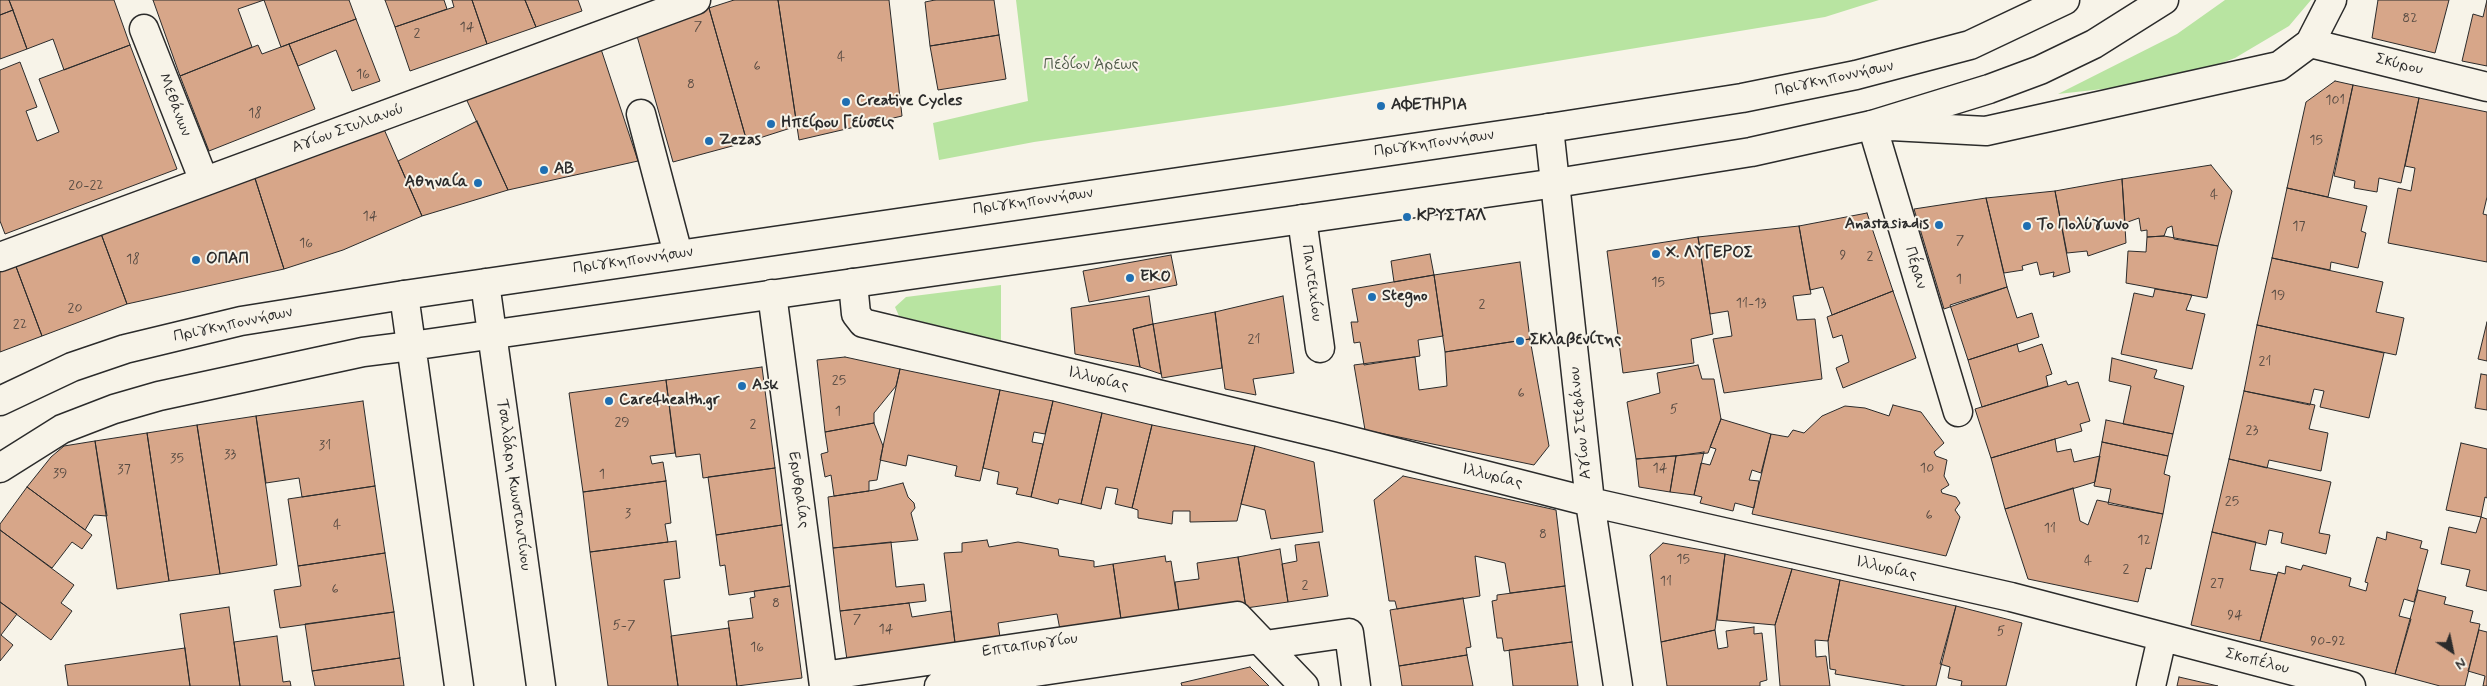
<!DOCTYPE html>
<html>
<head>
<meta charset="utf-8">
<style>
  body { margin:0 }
  #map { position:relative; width:2487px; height:686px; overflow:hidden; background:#f7f3e8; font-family:Mynerve,sans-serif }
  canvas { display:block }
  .north { position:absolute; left:2427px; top:626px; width:50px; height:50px; -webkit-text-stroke:4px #f7f3e8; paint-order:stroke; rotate:146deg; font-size:14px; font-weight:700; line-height:20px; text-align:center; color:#2b2b2b }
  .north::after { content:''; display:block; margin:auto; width:18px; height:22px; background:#2b2b2b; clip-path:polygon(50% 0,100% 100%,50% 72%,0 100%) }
</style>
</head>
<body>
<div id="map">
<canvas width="2487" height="686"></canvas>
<div class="north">N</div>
</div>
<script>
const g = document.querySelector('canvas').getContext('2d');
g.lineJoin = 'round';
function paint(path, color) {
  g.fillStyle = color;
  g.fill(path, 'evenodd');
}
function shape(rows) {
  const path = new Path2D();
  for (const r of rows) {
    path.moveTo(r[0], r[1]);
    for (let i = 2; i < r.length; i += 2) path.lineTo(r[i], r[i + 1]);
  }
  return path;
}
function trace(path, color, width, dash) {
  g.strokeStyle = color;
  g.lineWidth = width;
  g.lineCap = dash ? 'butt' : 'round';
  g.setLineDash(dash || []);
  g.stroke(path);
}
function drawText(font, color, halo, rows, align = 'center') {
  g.font = font + ' Mynerve,sans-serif';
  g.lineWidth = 4;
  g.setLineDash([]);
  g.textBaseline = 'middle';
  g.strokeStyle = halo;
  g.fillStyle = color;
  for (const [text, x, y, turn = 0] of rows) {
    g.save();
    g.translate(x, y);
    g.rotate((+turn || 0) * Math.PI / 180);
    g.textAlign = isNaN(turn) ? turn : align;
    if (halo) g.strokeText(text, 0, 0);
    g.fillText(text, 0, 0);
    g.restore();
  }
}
const green = shape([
  [1016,0,1879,0,1825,17,1283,106,1034,142,939,160,933,123,1028,101],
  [2225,0,2311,0,2289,26,2235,58,2174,81,2058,94,2177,34],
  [1001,285,1001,341,899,316,895,307,906,297]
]);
const building = shape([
  [0,0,9,0,13,10,0,15,0,0],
  [9,0,114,0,130,45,64,70,53,39,27,49,9,0],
  [153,0,349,0,356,19,281,47,264,0,238,9,252,47,180,76,153,0],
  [385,0,444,0,447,9,395,27,385,0],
  [452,0,472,0,487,44,410,71,395,27,454,7,452,0],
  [472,0,525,0,536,27,487,44,472,0],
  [525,0,578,0,582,11,536,27,525,0],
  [734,0,778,0,797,126,747,142,709,8,734,0],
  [778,0,889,0,902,116,799,140,778,0],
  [935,0,994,0,999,35,930,46,925,2,935,0],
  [2378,0,2449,0,2435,53,2372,38,2378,0],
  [2487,0,2487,66,2462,61,2473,14,2483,17,2487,0],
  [709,8,747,142,673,162,635,29,709,8],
  [13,10,27,49,0,59,0,15,13,10],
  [356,19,380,81,352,91,336,50,298,66,289,44,356,19],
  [999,35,1006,79,938,90,930,46,999,35],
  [289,44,315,109,209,151,180,76,258,45,262,54,289,44],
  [130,45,177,169,5,234,0,221,0,70,20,62,37,107,26,111,37,141,59,132,39,79,130,45],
  [600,46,638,161,508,190,463,92,600,46],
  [2335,81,2353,85,2328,197,2287,188,2306,102,2335,81],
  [2353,85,2419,98,2401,183,2379,178,2377,192,2354,188,2355,181,2334,176,2353,85],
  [2419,98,2487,112,2487,197,2483,214,2487,215,2487,262,2388,243,2398,188,2411,191,2415,168,2405,166,2419,98],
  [380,120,422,216,343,250,284,269,252,169,380,120],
  [477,121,508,190,422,216,398,161,477,121],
  [2211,165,2232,191,2218,246,2174,239,2172,226,2167,228,2164,236,2147,237,2147,230,2141,231,2139,218,2125,223,2122,179,2211,165],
  [252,169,284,269,127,304,100,231,252,169],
  [2122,179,2126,243,2088,256,2087,251,2067,253,2055,191,2122,179],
  [2287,188,2367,206,2361,231,2366,233,2358,268,2331,262,2330,270,2272,258,2287,188],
  [2055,191,2070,272,2053,277,2054,272,2040,275,2037,262,2022,266,2023,270,2004,273,1986,198,2055,191],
  [1986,198,2007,287,1944,309,1914,209,1986,198],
  [1867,213,1893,291,1832,315,1823,287,1810,290,1799,226,1867,213],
  [1799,226,1811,294,1793,296,1797,320,1815,319,1822,379,1724,393,1713,339,1732,336,1728,311,1710,314,1698,237,1799,226],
  [100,231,127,304,42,336,15,264,100,231],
  [2164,236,2218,246,2207,298,2126,283,2128,251,2146,252,2147,237,2164,236],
  [1698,237,1713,334,1691,339,1694,363,1623,373,1607,251,1698,237],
  [1430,254,1434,275,1394,282,1391,261,1430,254],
  [1171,255,1177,285,1089,302,1083,271,1171,255],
  [2272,258,2383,282,2376,312,2404,318,2396,355,2257,325,2272,258],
  [1520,262,1530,339,1445,352,1434,275,1520,262],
  [15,264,42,336,0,352,0,269,15,264],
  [1434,275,1443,336,1418,340,1420,356,1364,365,1360,342,1354,343,1351,322,1358,322,1352,289,1434,275],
  [2007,287,2017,318,2032,313,2039,337,1968,360,1950,305,2007,287],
  [2155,289,2192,295,2186,310,2205,314,2192,369,2121,354,2134,293,2153,297,2155,289],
  [1893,291,1916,358,1843,388,1836,368,1849,362,1842,335,1833,338,1827,317,1893,291],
  [1149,296,1153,324,1133,329,1140,367,1075,354,1071,308,1149,296],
  [1283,296,1294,373,1253,379,1256,395,1225,389,1215,312,1283,296],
  [1215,312,1222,368,1162,378,1153,324,1215,312],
  [2487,322,2487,361,2478,359,2487,322],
  [1153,324,1161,374,1140,367,1133,329,1153,324],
  [2257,325,2384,353,2369,418,2320,407,2324,391,2314,389,2310,405,2244,391,2257,325],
  [1530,339,1549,446,1534,465,1365,430,1354,365,1415,357,1419,390,1447,386,1445,352,1530,339],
  [2017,344,2019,352,2042,344,2052,374,2046,376,2048,386,1982,407,1968,360,2017,344],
  [845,357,900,369,896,386,874,413,874,423,825,432,817,360,845,357],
  [2112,358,2157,370,2154,378,2184,386,2173,434,2123,424,2131,386,2109,381,2112,358],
  [1698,365,1702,379,1714,379,1721,419,1708,453,1636,459,1627,402,1660,393,1657,373,1698,365],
  [762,367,775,468,703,478,700,454,676,457,666,380,762,367],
  [900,369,1000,390,980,481,955,476,957,466,908,455,906,466,880,460,900,369],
  [2481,374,2487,375,2487,410,2475,408,2481,374],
  [666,380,675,453,650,456,652,464,663,462,666,481,583,492,569,393,666,380],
  [2066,381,2068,385,2078,382,2090,421,2080,424,2082,431,1991,458,1975,409,2066,381],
  [1000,390,1053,401,1045,434,1034,432,1032,442,1043,444,1031,497,1016,494,1018,488,997,484,999,472,983,468,1000,390],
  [2244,391,2315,405,2309,429,2328,433,2321,471,2269,460,2267,468,2229,459,2244,391],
  [363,401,375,486,302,497,299,478,266,483,256,416,363,401],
  [1053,401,1102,413,1081,504,1059,499,1058,504,1031,497,1053,401],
  [1893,405,1921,412,1944,443,1934,452,1936,456,1947,460,1944,476,1949,485,1941,490,1942,493,1956,497,1960,503,1955,510,1960,517,1946,556,1752,514,1771,434,1788,437,1793,430,1804,433,1822,416,1845,406,1865,408,1889,416,1893,405],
  [1102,413,1152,425,1132,508,1115,504,1118,489,1106,487,1101,509,1081,504,1102,413],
  [256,416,277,565,220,574,197,425,256,416],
  [1721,419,1771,434,1761,473,1752,470,1749,480,1759,481,1754,508,1735,503,1733,511,1700,503,1702,497,1694,495,1701,463,1710,465,1716,449,1710,447,1721,419],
  [2106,420,2173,434,2168,456,2102,442,2106,420],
  [874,423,883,446,877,480,869,481,869,491,834,496,831,475,825,477,821,454,828,452,825,432,874,423],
  [197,425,220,574,169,581,147,433,197,425],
  [1152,425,1255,446,1237,521,1190,522,1190,511,1173,511,1172,524,1138,518,1138,510,1132,508,1152,425],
  [147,433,169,581,117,589,95,441,147,433],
  [2055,439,2057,452,2071,449,2074,462,2100,456,2095,482,2005,509,1991,458,2055,439],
  [95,441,107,516,94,515,85,530,27,487,51,457,64,446,95,441],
  [2102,442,2168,456,2164,474,2170,476,2163,514,2108,504,2111,489,2094,486,2102,442],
  [2461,443,2487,449,2487,498,2485,497,2481,517,2446,510,2461,443],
  [1255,446,1314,462,1323,532,1271,539,1265,510,1241,504,1255,446],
  [1704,452,1694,495,1670,492,1676,456,1704,452],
  [1676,456,1670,492,1639,487,1636,459,1676,456],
  [2229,459,2331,482,2319,533,2330,535,2326,554,2281,543,2283,533,2269,530,2266,545,2212,532,2229,459],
  [775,468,782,525,716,535,708,477,775,468],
  [1403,476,1556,510,1565,586,1510,593,1505,563,1475,556,1480,596,1397,609,1395,601,1389,601,1374,500,1403,476],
  [666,481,671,523,665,524,668,542,590,552,583,492,666,481],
  [903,483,908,497,914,503,915,508,911,513,918,540,833,548,828,497,875,490,903,483],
  [375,486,385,553,298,566,288,499,375,486],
  [27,487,92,535,82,549,72,542,52,568,0,530,0,524,27,487],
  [2073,488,2080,521,2088,525,2097,500,2163,514,2151,569,2146,568,2138,602,2028,579,2005,509,2073,488],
  [2481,517,2487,519,2487,591,2466,586,2470,570,2441,564,2449,527,2476,533,2481,517],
  [782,525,790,586,729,595,725,565,720,566,716,535,782,525],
  [0,530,74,585,61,603,72,611,51,640,0,602,0,530],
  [2212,532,2256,542,2250,570,2277,575,2260,641,2191,625,2212,532],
  [2387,532,2422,541,2420,548,2428,550,2414,602,2404,599,2399,616,2411,619,2395,674,2260,641,2278,572,2285,574,2286,566,2301,570,2303,565,2351,578,2349,586,2366,591,2368,583,2365,582,2377,537,2386,540,2387,532],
  [987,540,989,547,1018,542,1058,549,1059,556,1094,561,1094,567,1113,564,1122,626,1061,635,1057,614,998,623,1001,644,956,651,944,553,962,552,962,543,987,540],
  [676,541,680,578,664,580,678,686,608,686,590,552,676,541],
  [891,542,896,587,924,584,926,601,840,611,833,548,891,542],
  [1319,542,1328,596,1288,602,1282,564,1297,561,1295,545,1319,542],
  [1663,543,1725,554,1715,630,1661,642,1650,555,1663,543],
  [1280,549,1288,602,1246,608,1238,557,1280,549],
  [385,553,394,612,280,628,274,590,301,586,298,566,385,553],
  [1725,554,1792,569,1775,625,1717,620,1725,554],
  [1165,556,1166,562,1171,561,1180,618,1122,626,1113,564,1165,556],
  [1238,557,1246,608,1180,618,1175,582,1199,579,1197,563,1238,557],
  [1792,569,1840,580,1828,641,1815,640,1816,657,1826,656,1830,686,1780,686,1775,625,1792,569],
  [1840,580,1956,606,1936,686,1906,686,1835,674,1836,670,1830,669,1828,641,1840,580],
  [790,586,802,678,737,686,728,621,753,618,750,598,755,597,754,591,790,586],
  [1565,586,1572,642,1504,651,1502,638,1497,638,1492,601,1497,600,1497,595,1565,586],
  [2418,590,2446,597,2444,604,2473,611,2470,622,2480,624,2465,686,2440,686,2395,674,2418,590],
  [1463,598,1471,647,1466,648,1467,655,1399,666,1390,610,1463,598],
  [0,602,17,614,1,635,13,645,0,661,0,602],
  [909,603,912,617,951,611,956,651,848,667,840,611,909,603],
  [1956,606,2022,623,2006,686,1961,686,1962,681,1948,678,1950,667,1940,664,1956,606],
  [229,607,240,686,190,686,180,614,229,607],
  [394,612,400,658,312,671,305,624,394,612],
  [1754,627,1754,634,1762,633,1767,680,1760,682,1760,686,1667,686,1661,642,1715,630,1718,649,1728,647,1726,631,1754,627],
  [729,628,737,686,678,686,671,636,729,628],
  [2479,630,2487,632,2487,686,2483,686,2485,676,2468,671,2479,630],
  [277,636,283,682,290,681,291,686,240,686,234,642,277,636],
  [1572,642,1578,686,1513,686,1509,650,1572,642],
  [185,648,190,686,68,686,65,665,185,648],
  [1467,655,1473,686,1402,686,1399,666,1467,655],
  [400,658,404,686,315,686,312,671,400,658],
  [1250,667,1269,686,1182,686,1181,683,1250,667],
  [2179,677,2218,686,2177,686,2179,677]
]);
const minor = shape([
  [144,29,204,181],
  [2310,43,2487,87],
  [641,114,678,254],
  [1549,128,1590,502,1618,686],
  [1302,219,1320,348],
  [0,257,696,0],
  [853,283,856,314,863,323,1332,436,1590,502,2011,597,2351,686],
  [772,294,824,686],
  [0,401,72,367,125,349,241,321,404,295],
  [1958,412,1872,125,1986,131,2279,66,2310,43,2332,0],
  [0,468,62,429,114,409,159,396,363,352,411,346],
  [1265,645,1349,633,1356,686],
  [823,676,1237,616,1304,686],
  [939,686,1259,639],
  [2151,686,2162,638]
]);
const major = shape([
  [485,283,541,686],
  [411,346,1556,183,1751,152,1872,125,1989,89,2040,70,2094,44,2164,0],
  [459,686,404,295,1549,128,1742,98,1856,75,1970,45,2065,0]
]);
const markers = [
  [846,102,5,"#1f6fb2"],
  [1381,106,5,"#1f6fb2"],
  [771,124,5,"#1f6fb2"],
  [709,141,5,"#1f6fb2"],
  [544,170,5,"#1f6fb2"],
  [478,183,5,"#1f6fb2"],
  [1407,217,5,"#1f6fb2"],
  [1939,225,5,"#1f6fb2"],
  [2027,226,5,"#1f6fb2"],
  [1656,254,5,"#1f6fb2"],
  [196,260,5,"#1f6fb2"],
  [1130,278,5,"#1f6fb2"],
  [1372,297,5,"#1f6fb2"],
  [1520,341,5,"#1f6fb2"],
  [742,386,5,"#1f6fb2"],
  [609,401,5,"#1f6fb2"]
];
const numberNames = [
  ["82",2410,19],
  ["7",698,27],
  ["14",467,28],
  ["2",417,34],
  ["4",841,58],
  ["6",757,67],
  ["16",363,75],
  ["8",691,85],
  ["101",2335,101],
  ["18",255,114],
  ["15",2316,141],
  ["20-22",86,186],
  ["4",2214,196],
  ["14",370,217],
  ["17",2299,227],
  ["7",1960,241],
  ["16",306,244],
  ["9",1843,256],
  ["2",1870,257],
  ["18",133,260],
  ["1",1959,280],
  ["15",1658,283],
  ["19",2278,296],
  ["11-13",1751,304],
  ["2",1482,305],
  ["20",75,309],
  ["22",20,325],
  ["21",1254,340],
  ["21",2265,362],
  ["25",839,381],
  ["6",1521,394],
  ["5",1674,410],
  ["1",838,412],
  ["29",622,423],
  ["2",753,425],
  ["23",2252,431],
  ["31",325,446],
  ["33",230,455],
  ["35",177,459],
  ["14",1660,469],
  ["10",1927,469],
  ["37",124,470],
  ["39",60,474],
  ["1",602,475],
  ["25",2232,502],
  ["3",628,514],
  ["6",1929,516],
  ["4",337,526],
  ["11",2050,529],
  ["8",1543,535],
  ["12",2144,541],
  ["15",1683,560],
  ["4",2088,562],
  ["2",2126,570],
  ["11",1666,582],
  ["27",2217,584],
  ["2",1305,586],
  ["6",335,590],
  ["8",776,604],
  ["94",2235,616],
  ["7",857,620],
  ["5-7",624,626],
  ["14",886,630],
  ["5",2001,632],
  ["90-92",2328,642],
  ["16",757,648]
];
const streetNames = [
  ["Σκύρου",2399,65,14],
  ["Πριγκηποννήσων",1834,79,-12],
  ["Μεθάνων",174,105,69],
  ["Αγίου Στυλιανού",348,129,-20],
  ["Πριγκηποννήσων",1434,144,-8],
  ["Πριγκηποννήσων",1033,202,-8],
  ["Πριγκηποννήσων",633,261,-8],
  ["Πέραν",1915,268,73],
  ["Παντειχίου",1311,283,82],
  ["Πριγκηποννήσων",233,325,-12],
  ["Ιλλυρίας",1098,380,14],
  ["Αγίου Στεφάνου",1581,423,-96],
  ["Ιλλυρίας",1492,477,14],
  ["Τσαλδάρη Κωνσταντίνου",513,485,82],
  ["Ερυθραίας",798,490,82],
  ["Ιλλυρίας",1886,569,13],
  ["Επταπυργίου",1030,646,-8],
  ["Σκοπέλου",2257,662,14]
];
const parkNames = [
  ["Πεδίον Άρεως",1091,66]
];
const poiNames = [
  ["Creative Cycles",856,102],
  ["ΑΦΕΤΗΡΙΑ",1391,106],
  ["Ηπείρου Γεύσεις",781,124],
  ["Zezas",719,141],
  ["ΑΒ",554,170],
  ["Αθηναία",468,183,"right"],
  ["ΚΡΥΣΤΑΛ",1417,217],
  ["Anastasiadis",1929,225,"right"],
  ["Το Πολύγωνο",2037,226],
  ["Χ. ΛΥΓΕΡΟΣ",1666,254],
  ["ΟΠΑΠ",206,260],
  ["EKO",1140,278],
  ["Stegno",1382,297],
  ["Σκλαβενίτης",1530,341],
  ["Ask",752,386],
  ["Care4health.gr",619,401]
];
paint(green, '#b8e4a1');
paint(building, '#d7a689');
trace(building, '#2b2b2b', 1);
trace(minor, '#2b2b2b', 31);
trace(major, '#2b2b2b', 31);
trace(minor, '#f7f3e8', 28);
trace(major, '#f7f3e8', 28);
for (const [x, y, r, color] of markers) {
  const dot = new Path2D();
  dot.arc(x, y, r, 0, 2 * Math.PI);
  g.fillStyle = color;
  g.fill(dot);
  trace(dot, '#f7f3e8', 2);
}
drawText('14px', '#564a42', null, numberNames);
drawText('16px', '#2b2b2b', '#f7f3e8', streetNames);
drawText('16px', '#4e5948', '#f7f3e8', parkNames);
drawText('bold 16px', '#2b2b2b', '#f7f3e8', poiNames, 'left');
</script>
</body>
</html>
